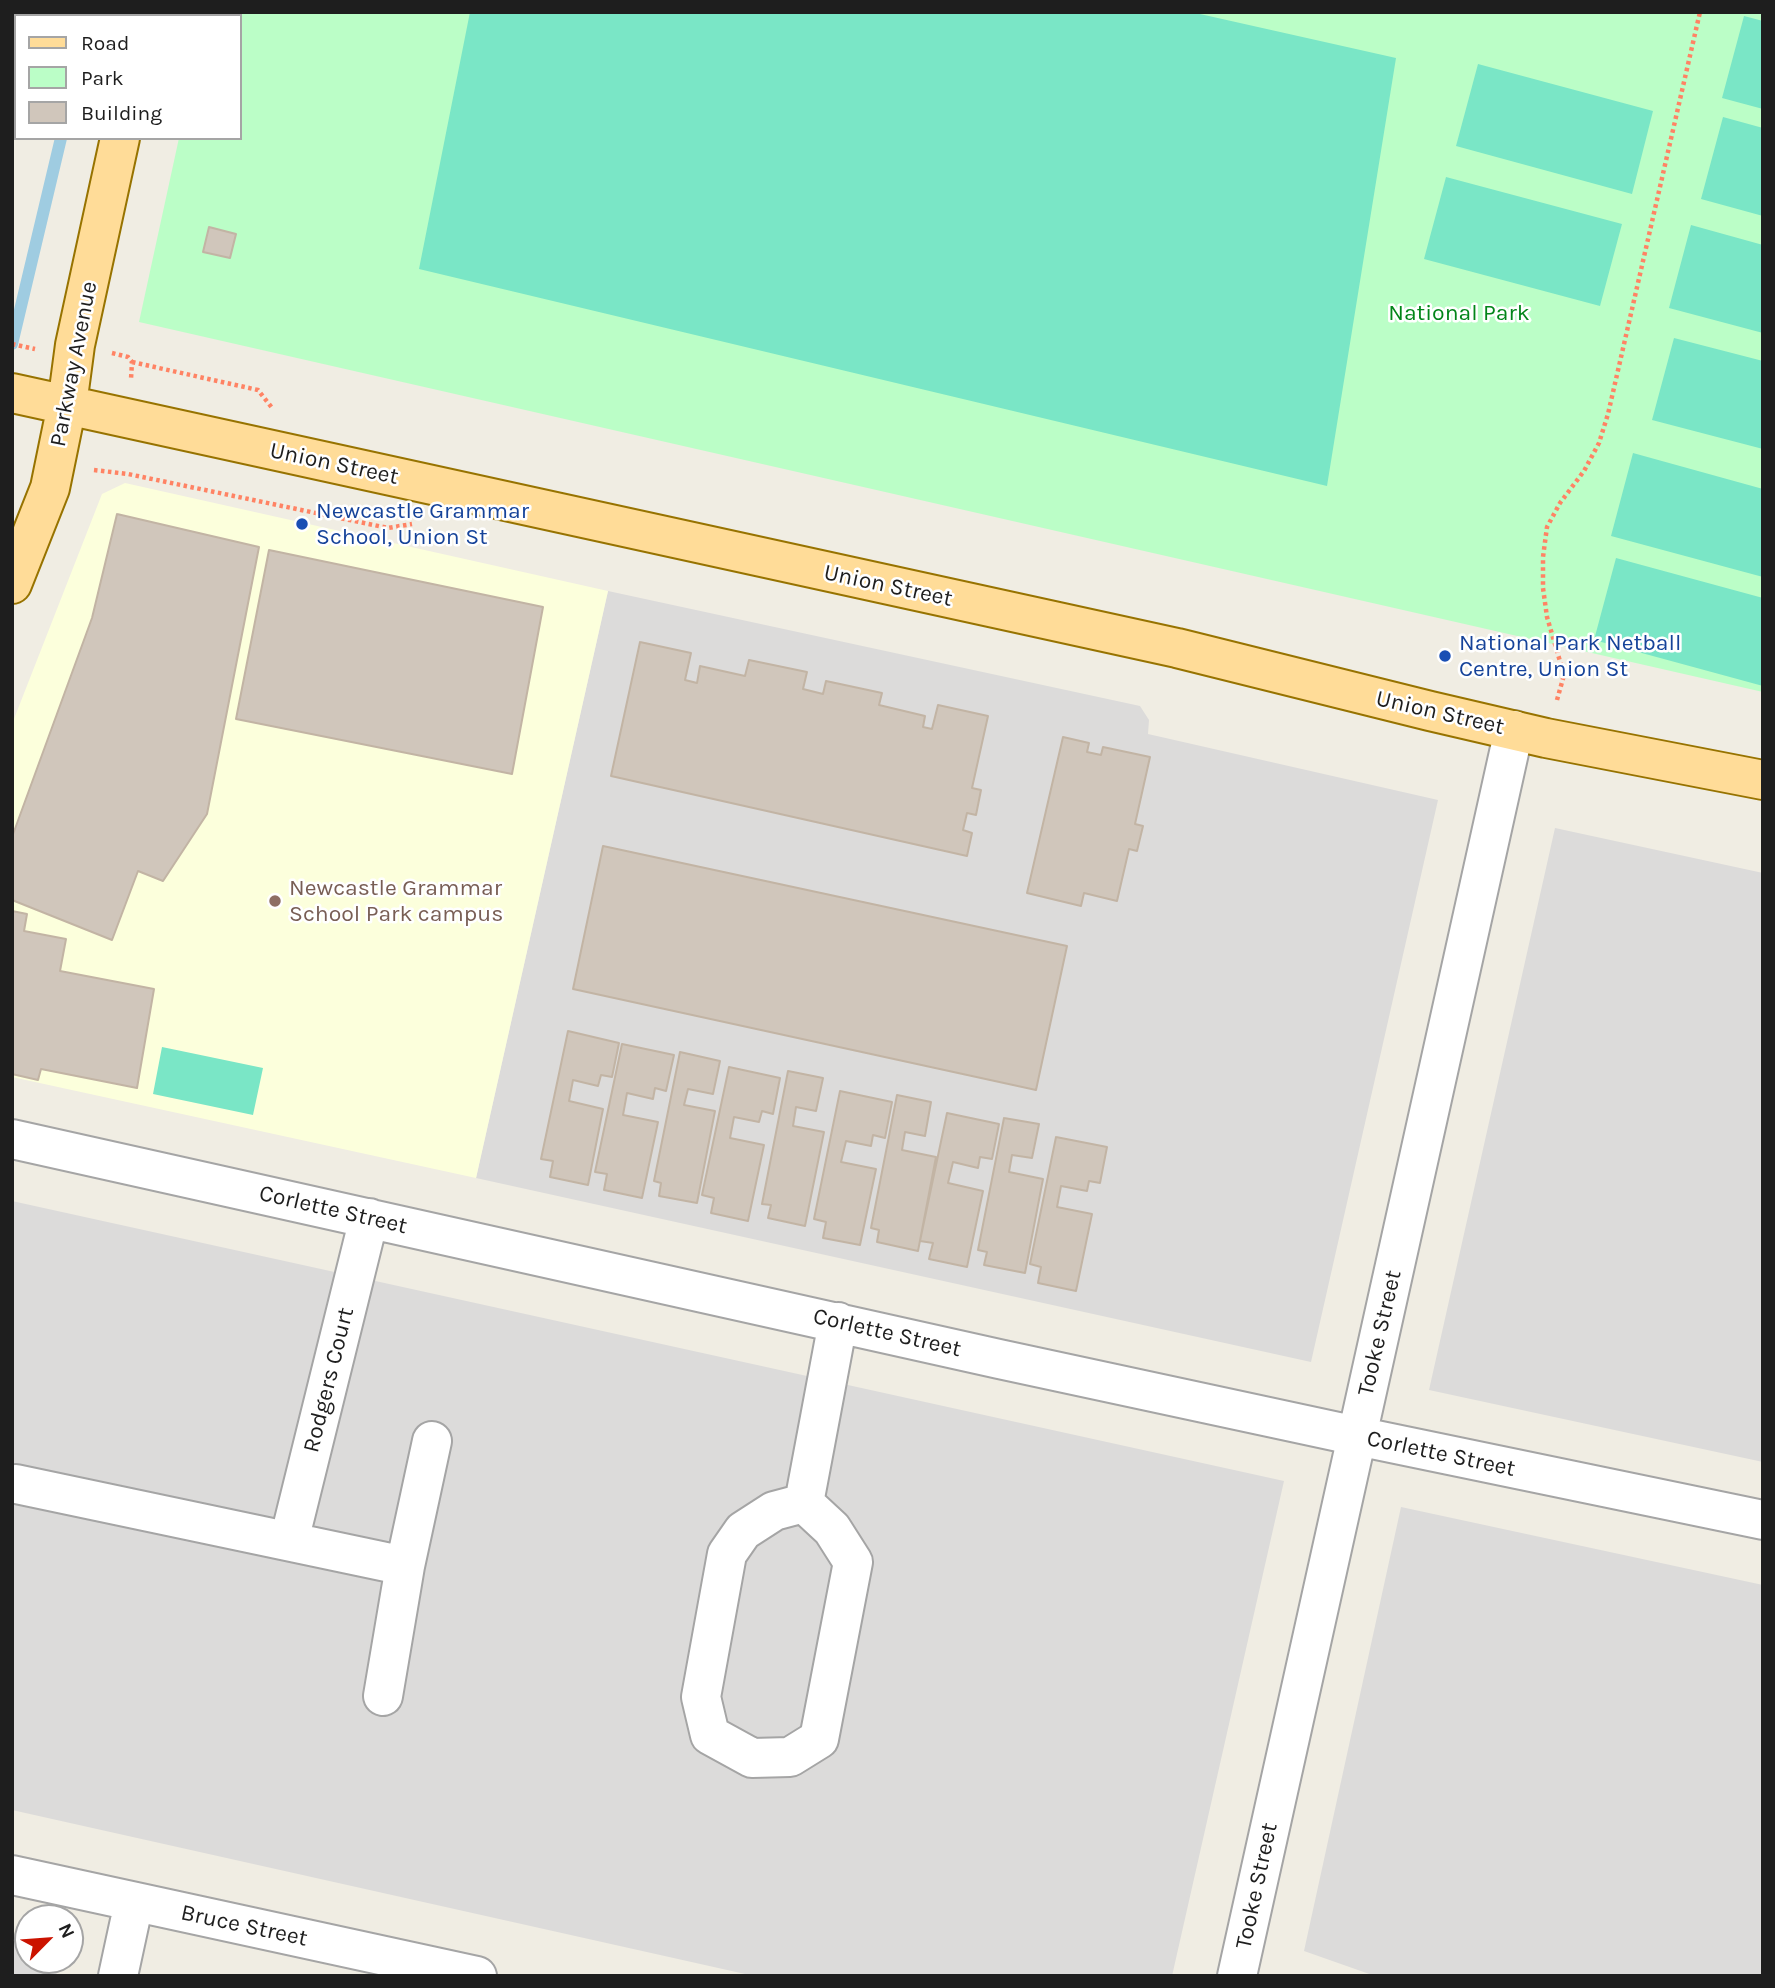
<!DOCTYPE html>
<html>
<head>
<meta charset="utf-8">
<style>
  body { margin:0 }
  #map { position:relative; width:1775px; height:1988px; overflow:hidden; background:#f0ede3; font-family:Karla,sans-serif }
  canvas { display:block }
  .frame { position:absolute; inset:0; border:14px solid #1e1e1e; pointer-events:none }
  .legend { position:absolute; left:14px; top:14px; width:228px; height:126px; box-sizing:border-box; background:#fff; border:2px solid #a5a5a5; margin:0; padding:9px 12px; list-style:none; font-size:21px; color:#1e1e1e }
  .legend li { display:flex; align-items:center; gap:14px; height:35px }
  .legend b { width:35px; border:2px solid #a5a5a5 }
  .north { position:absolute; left:14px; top:1904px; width:70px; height:70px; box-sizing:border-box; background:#fff; border:2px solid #a5a5a5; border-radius:50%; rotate:65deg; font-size:19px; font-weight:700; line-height:28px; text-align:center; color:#1e1e1e }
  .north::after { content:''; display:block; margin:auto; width:24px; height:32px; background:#cb1300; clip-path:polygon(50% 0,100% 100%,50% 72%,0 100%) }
</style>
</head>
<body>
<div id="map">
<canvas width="1775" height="1988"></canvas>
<div class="frame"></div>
<ul class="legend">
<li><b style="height:9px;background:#ffdc98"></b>Road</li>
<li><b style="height:19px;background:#bbfec7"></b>Park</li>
<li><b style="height:19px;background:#d0c6bb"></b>Building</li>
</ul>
<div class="north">N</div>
</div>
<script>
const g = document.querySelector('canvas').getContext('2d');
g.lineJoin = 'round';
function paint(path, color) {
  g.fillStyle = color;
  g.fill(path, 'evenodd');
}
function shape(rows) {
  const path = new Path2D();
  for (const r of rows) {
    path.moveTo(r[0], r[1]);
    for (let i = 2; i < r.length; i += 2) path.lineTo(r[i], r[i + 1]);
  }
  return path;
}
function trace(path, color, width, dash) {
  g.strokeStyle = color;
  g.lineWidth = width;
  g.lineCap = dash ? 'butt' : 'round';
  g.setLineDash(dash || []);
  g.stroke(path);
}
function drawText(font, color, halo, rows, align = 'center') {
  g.font = font + ' Karla,sans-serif';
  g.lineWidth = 5;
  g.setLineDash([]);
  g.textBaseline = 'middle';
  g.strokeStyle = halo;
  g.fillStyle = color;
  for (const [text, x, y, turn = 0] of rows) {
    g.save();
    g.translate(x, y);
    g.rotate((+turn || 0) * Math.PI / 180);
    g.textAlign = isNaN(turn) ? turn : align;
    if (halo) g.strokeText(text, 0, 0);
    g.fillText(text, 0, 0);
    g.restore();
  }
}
const residential = shape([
  [608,591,1140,706,1149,720,1148,734,1438,800,1311,1362,476,1178],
  [1555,828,1763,873,1763,1462,1429,1390],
  [12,1201,1284,1481,1172,1976,754,1976,12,1810],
  [1401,1507,1763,1585,1763,1976,1375,1976,1304,1951],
  [12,1935,28,1938,28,1960,59,1960,56,1976,12,1976]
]);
const education = shape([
  [125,483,608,591,476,1178,12,1077,12,724,102,494]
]);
const park = shape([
  [207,12,1763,12,1763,692,139,322,179,138,240,138,240,16,206,16]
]);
const pitch = shape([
  [470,12,1191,12,1396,58,1327,486,419,269],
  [1744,16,1763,21,1763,109,1722,98],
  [1478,64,1653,111,1632,194,1456,146],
  [1723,117,1763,128,1763,216,1701,199],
  [1446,177,1622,224,1600,306,1424,259],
  [1691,225,1763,245,1763,333,1669,308],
  [1674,338,1763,361,1763,449,1652,420],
  [1633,453,1763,489,1763,577,1611,536],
  [1616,558,1763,598,1763,686,1594,640],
  [162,1047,263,1068,253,1115,153,1094]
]);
const stream = shape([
  [90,16,91,12],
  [12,344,61,138]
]);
const building = shape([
  [209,227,236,234,230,258,203,252,209,227],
  [117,514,259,547,207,814,163,881,138,871,112,940,12,900,12,837,92,618,117,514],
  [269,550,543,607,512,774,236,719,269,550],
  [640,642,691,653,685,680,697,683,700,666,745,676,749,660,807,672,803,689,823,694,826,681,882,693,879,705,925,716,923,727,932,729,938,705,988,716,972,788,981,790,976,815,967,813,963,830,972,833,967,856,611,776,640,642],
  [1063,737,1089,743,1087,752,1101,755,1103,747,1150,757,1135,824,1143,826,1137,851,1129,849,1117,901,1084,893,1081,906,1027,893,1063,737],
  [603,846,1067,946,1036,1090,573,989,603,846],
  [12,911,27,914,24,931,66,939,60,971,154,989,137,1088,41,1069,38,1080,12,1074,12,911],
  [568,1031,619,1043,612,1077,601,1075,598,1086,573,1080,569,1101,603,1109,588,1185,550,1177,553,1161,541,1159,568,1031],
  [622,1044,674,1055,666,1091,655,1088,653,1099,627,1093,623,1115,658,1122,642,1198,604,1190,607,1174,595,1172,622,1044],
  [680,1052,720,1061,713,1094,688,1089,684,1105,715,1111,697,1203,659,1196,661,1183,654,1181,680,1052],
  [729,1067,780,1078,773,1114,762,1111,759,1122,734,1117,730,1138,764,1145,748,1221,711,1213,714,1198,702,1195,729,1067],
  [788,1071,823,1078,816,1111,796,1107,793,1126,824,1132,805,1226,768,1218,771,1205,762,1204,788,1071],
  [840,1091,892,1102,885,1138,873,1135,871,1146,846,1141,841,1162,876,1169,860,1245,823,1238,826,1222,814,1219,840,1091],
  [897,1095,931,1102,925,1136,905,1132,902,1150,936,1157,918,1251,877,1242,879,1230,871,1228,897,1095],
  [947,1113,999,1124,992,1159,980,1157,978,1168,953,1162,948,1183,983,1191,967,1267,929,1259,933,1243,920,1241,947,1113],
  [1004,1118,1039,1124,1032,1158,1012,1155,1009,1172,1043,1179,1025,1273,984,1265,987,1252,978,1250,1004,1118],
  [1056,1137,1107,1147,1100,1183,1089,1181,1087,1191,1061,1186,1057,1207,1092,1214,1076,1291,1038,1283,1041,1267,1030,1264,1056,1137]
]);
const path = shape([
  [12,344,35,349],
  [112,353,128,357,132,362,131,379],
  [132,362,258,390,273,409],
  [94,470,128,474,388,528,412,524],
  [1557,700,1564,675,1547,617,1543,588,1543,557,1547,527,1560,503,1584,471,1599,443,1608,414,1700,12]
]);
const minor = shape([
  [12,1139,999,1359,1357,1436,1763,1520],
  [16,1484,405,1566],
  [804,1503,774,1511,743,1531,727,1554,701,1697,710,1735,752,1758,790,1757,819,1739,853,1562,832,1529,804,1503,838,1322],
  [289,1541,369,1218],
  [383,1696,405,1566,432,1441],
  [12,1875,477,1976],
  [118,1976,134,1902],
  [1237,1976,1514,730]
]);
const major = shape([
  [146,16,147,12],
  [12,393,1177,648,1430,711,1546,738,1763,780],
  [12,584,50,488,67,405,75,345,120,138]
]);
const markers = [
  [302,524,7,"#1a4fb4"],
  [1445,656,7,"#1a4fb4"],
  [275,901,7,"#8d6e63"]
];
const parkNames = [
  ["National Park",1459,313]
];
const streetNames = [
  ["Parkway Avenue",74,364,-79],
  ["Union Street",334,464,12],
  ["Union Street",888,586,12],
  ["Union Street",1440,713,13],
  ["Corlette Street",333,1210,13],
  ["Corlette Street",887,1333,13],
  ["Tooke Street",1380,1333,-77],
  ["Rodgers Court",329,1380,-76],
  ["Corlette Street",1441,1454,12],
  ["Tooke Street",1257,1886,-78],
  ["Bruce Street",244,1926,12]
];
const transitNames = [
  ["Newcastle Grammar",316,511],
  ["School, Union St",316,537],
  ["National Park Netball",1459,643],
  ["Centre, Union St",1459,669]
];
const educationNames = [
  ["Newcastle Grammar",289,888],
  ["School Park campus",289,914]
];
paint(residential, '#dcdbda');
paint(education, '#fcffdc');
paint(park, '#bbfec7');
paint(pitch, '#7ae6c6');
trace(stream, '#9fcce1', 12);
paint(building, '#d0c6bb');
trace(building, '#c2b4a4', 2);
trace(minor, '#a5a5a5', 42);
trace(major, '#977300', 42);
trace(path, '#ff8364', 4.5, [3.5, 3.5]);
trace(minor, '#fff', 38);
trace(major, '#ffdc98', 38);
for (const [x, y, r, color] of markers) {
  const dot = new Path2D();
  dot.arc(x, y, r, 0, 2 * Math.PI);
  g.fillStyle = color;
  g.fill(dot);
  trace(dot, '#fff', 2.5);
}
drawText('23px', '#028519', '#fff', parkNames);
drawText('23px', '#1e1e1e', '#fff', streetNames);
drawText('23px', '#164399', '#fff', transitNames, 'left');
drawText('23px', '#785e54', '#fff', educationNames, 'left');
</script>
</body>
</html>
